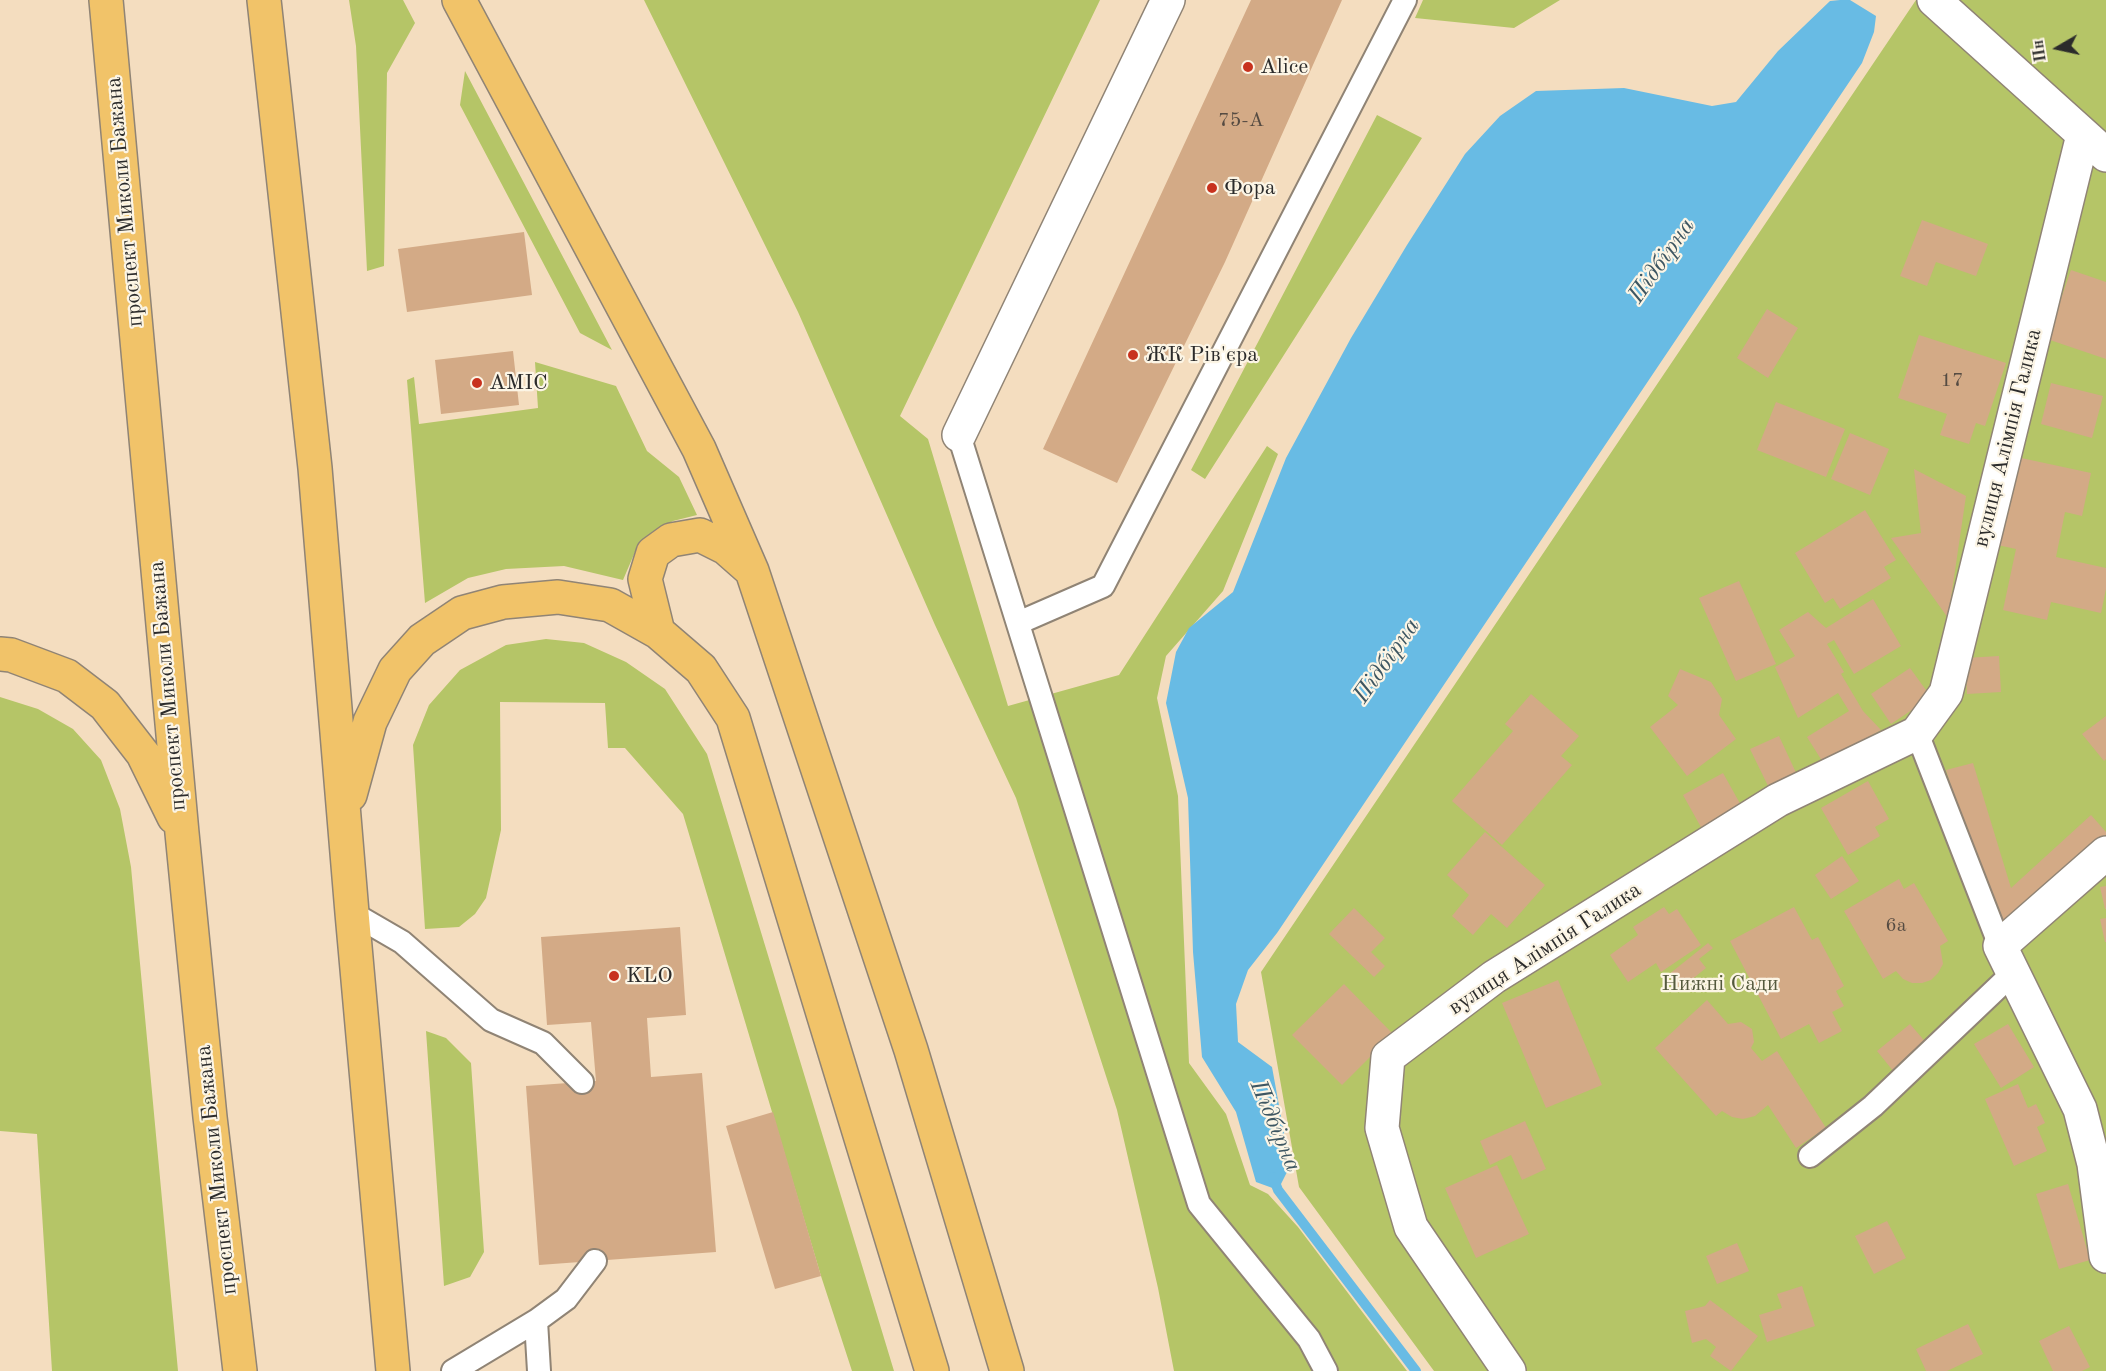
<!DOCTYPE html>
<html>
<head>
<meta charset="utf-8">
<style>
  body { margin:0 }
  #map { position:relative; width:2106px; height:1371px; overflow:hidden; background:#f4ddbf; font-family:"Old Standard TT",serif }
  canvas { display:block }
  .north { position:absolute; left:2028px; top:18px; width:60px; height:60px; -webkit-text-stroke:4px #fcf5e5; paint-order:stroke; rotate:261deg; font-size:16px; font-weight:700; line-height:24px; text-align:center; color:#2b2b2b }
  .north::after { content:''; display:block; margin:auto; width:21px; height:27px; background:#2b2b2b; clip-path:polygon(50% 0,100% 100%,50% 72%,0 100%) }
</style>
</head>
<body>
<div id="map">
<canvas width="2106" height="1371"></canvas>
<div class="north">Пн</div>
</div>
<script>
const g = document.querySelector('canvas').getContext('2d');
g.lineJoin = 'round';
function paint(path, color) {
  g.fillStyle = color;
  g.fill(path, 'evenodd');
}
function shape(rows) {
  const path = new Path2D();
  for (const r of rows) {
    path.moveTo(r[0], r[1]);
    for (let i = 2; i < r.length; i += 2) path.lineTo(r[i], r[i + 1]);
  }
  return path;
}
function trace(path, color, width, dash) {
  g.strokeStyle = color;
  g.lineWidth = width;
  g.lineCap = dash ? 'butt' : 'round';
  g.setLineDash(dash || []);
  g.stroke(path);
}
function drawText(font, color, halo, rows, align = 'center') {
  g.font = font + ' "Old Standard TT",serif';
  g.lineWidth = 4.5;
  g.setLineDash([]);
  g.textBaseline = 'middle';
  g.strokeStyle = halo;
  g.fillStyle = color;
  for (const [text, x, y, turn = 0] of rows) {
    g.save();
    g.translate(x, y);
    g.rotate((+turn || 0) * Math.PI / 180);
    g.textAlign = isNaN(turn) ? turn : align;
    if (halo) g.strokeText(text, 0, 0);
    g.fillText(text, 0, 0);
    g.restore();
  }
}
const green = shape([
  [349,0,403,0,415,23,387,73,384,266,367,271,356,46],
  [644,0,1100,0,900,416,928,439,1008,706,1119,675,1267,446,1278,454,1223,591,1166,656,1157,698,1178,796,1189,1063,1226,1114,1250,1185,1268,1194,1298,1227,1407,1371,1174,1371,1158,1288,1117,1110,1016,798,935,625,798,312],
  [1423,0,1560,0,1514,28,1415,18],
  [1916,0,2106,0,2106,1371,1434,1371,1299,1187,1261,972],
  [465,71,612,350,580,333,460,105],
  [1377,115,1422,138,1205,479,1191,470],
  [535,362,616,386,647,451,679,477,697,515,673,521,652,532,635,552,623,580,564,566,506,569,468,578,425,603,407,380,414,377,419,424,538,408],
  [546,639,584,643,626,662,665,689,707,754,894,1371,852,1371,821,1276,683,814,625,748,608,748,605,703,500,702,501,830,486,898,475,914,459,927,425,929,413,745,429,705,460,670,506,645],
  [0,697,38,709,73,729,101,760,120,809,131,867,178,1371,52,1371,37,1134,0,1131],
  [426,1031,446,1038,471,1063,484,1252,470,1277,444,1286]
]);
const water = shape([
  [1840,0,1850,0,1876,16,1874,32,1862,63,1277,933,1248,970,1236,1004,1238,1042,1272,1067,1290,1166,1278,1190,1256,1182,1236,1112,1202,1057,1193,952,1188,798,1166,703,1176,652,1189,628,1233,592,1286,458,1351,338,1407,245,1465,154,1500,116,1536,91,1624,88,1712,106,1736,102,1778,51,1830,1]
]);
const stream = shape([
  [1273,1177,1278,1190,1416,1371]
]);
const building = shape([
  [1251,0,1342,0,1225,262,1117,483,1043,449],
  [1922,220,1988,244,1976,276,1936,262,1927,286,1900,276],
  [524,232,532,295,407,312,398,249],
  [2071,270,2106,282,2106,359,2047,339],
  [1767,309,1798,328,1768,378,1737,358],
  [1919,335,2006,363,1985,426,1976,423,1969,444,1940,435,1947,414,1898,398],
  [513,351,519,405,441,414,435,360],
  [2051,383,2103,396,2092,438,2041,424],
  [1776,402,1845,429,1826,477,1757,450],
  [1850,433,1889,449,1870,495,1831,479],
  [2012,456,2091,473,2082,516,2065,512,2056,557,2106,568,2106,589,2101,613,2051,602,2047,620,2003,610,2016,549,1993,544],
  [1914,469,1966,496,1948,618,1891,538,1921,533],
  [1865,510,1896,560,1884,567,1891,578,1840,609,1833,598,1825,603,1795,553],
  [1739,581,1776,664,1736,681,1699,598],
  [1873,599,1901,646,1854,674,1834,640,1827,644,1844,672,1841,674,1863,711,1881,730,1824,764,1807,737,1849,711,1838,693,1798,718,1775,667,1795,656,1779,630,1808,612,1826,628],
  [1999,656,2001,692,1967,694,1965,658],
  [1910,668,1931,697,1891,724,1871,694],
  [1680,669,1711,682,1722,699,1719,715,1736,739,1687,776,1650,727,1678,705,1668,696],
  [1531,694,1579,736,1561,756,1572,765,1502,845,1452,801,1513,731,1505,724],
  [2106,716,2106,759,2104,761,2082,734],
  [1779,736,1798,777,1770,790,1750,749],
  [1973,763,2011,888,2091,815,2106,832,2106,838,2004,927,1983,892,1946,770],
  [1723,773,1747,816,1707,838,1683,795],
  [1868,781,1889,819,1875,827,1880,836,1848,855,1821,808],
  [1485,832,1545,885,1507,928,1491,914,1473,935,1452,916,1469,895,1447,875],
  [1842,856,1859,881,1831,899,1815,875],
  [1899,879,1904,889,1914,883,1948,941,1940,946,1943,964,1938,973,1931,980,1922,983,1912,983,1903,979,1896,971,1883,979,1844,911],
  [2106,886,2106,909,2105,909,2100,887],
  [1664,907,1669,914,1677,909,1701,945,1661,972,1656,963,1628,982,1610,955,1638,935,1633,927],
  [1794,907,1812,940,1818,937,1844,986,1836,991,1844,1006,1832,1012,1842,1031,1819,1043,1809,1024,1781,1039,1730,941],
  [1354,908,1385,938,1371,952,1385,966,1374,977,1329,934],
  [2106,918,2106,942,2105,942,2100,919],
  [680,927,686,1015,647,1018,651,1077,702,1073,716,1252,539,1265,526,1086,596,1081,591,1022,547,1025,541,937],
  [1708,943,1713,948,1699,959,1706,968,1680,989,1668,975],
  [1558,980,1602,1085,1546,1108,1502,1003],
  [1344,984,1393,1034,1342,1085,1292,1035],
  [1707,1000,1728,1024,1741,1022,1752,1029,1754,1042,1751,1048,1762,1061,1777,1051,1826,1128,1796,1148,1768,1105,1755,1116,1743,1119,1732,1117,1722,1111,1716,1116,1655,1048],
  [1910,1024,1928,1045,1894,1072,1877,1051],
  [2008,1024,2034,1067,2001,1088,1974,1044],
  [2018,1084,2028,1108,2036,1104,2045,1123,2037,1127,2047,1151,2014,1166,1985,1099],
  [773,1112,821,1276,775,1289,726,1126],
  [1525,1121,1546,1169,1522,1180,1511,1155,1490,1165,1480,1141],
  [1497,1165,1529,1234,1476,1258,1445,1188],
  [2068,1184,2090,1260,2059,1269,2036,1194],
  [1887,1221,1906,1258,1874,1274,1855,1236],
  [1737,1243,1749,1271,1717,1284,1706,1256],
  [1802,1286,1815,1326,1767,1342,1759,1315,1782,1308,1777,1294],
  [1710,1300,1758,1336,1731,1371,1710,1356,1716,1347,1706,1339,1692,1343,1685,1311,1705,1306],
  [1968,1324,1983,1354,1947,1371,1926,1371,1916,1349],
  [2069,1326,2090,1367,2082,1371,2053,1371,2039,1341]
]);
const service = shape([
  [959,435,1199,1204,1309,1339,1326,1371],
  [1018,623,1103,586,1405,0],
  [1917,733,2000,946],
  [352,913,402,942,491,1020,543,1043,582,1082],
  [1810,1156,1873,1106,2013,973],
  [536,1321,539,1371],
  [453,1371,536,1321,566,1299,595,1261]
]);
const minor = shape([
  [1934,0,2106,155],
  [959,435,1168,0],
  [2106,853,2000,946,2080,1109,2094,1164,2106,1256],
  [1509,1371,1411,1227,1382,1128,1388,1057,1494,977,1778,800,1917,733,1946,693,2083,135]
]);
const trunk = shape([
  [106,0,182,833,210,1117,240,1371],
  [264,0,315,468,352,913,393,1371],
  [459,0,699,449,752,571,911,1050,1007,1371],
  [658,632,645,579,653,553,671,540,700,535,726,548,751,570],
  [0,654,11,655,67,676,105,705,143,754,174,817],
  [350,795,370,722,395,670,422,640,462,613,503,602,558,597,610,605,658,632,701,669,733,718,932,1371]
]);
const markers = [
  [1248,67,6,"#c8321e"],
  [1212,188,6,"#c8321e"],
  [1133,355,6,"#c8321e"],
  [477,383,6,"#c8321e"],
  [614,976,6,"#c8321e"]
];
const numberNames = [
  ["75-А",1241,121],
  ["17",1952,381],
  ["6а",1896,926]
];
const poiNames = [
  ["Alice",1260,67],
  ["Фора",1224,188],
  ["ЖК Рів'єра",1145,355],
  ["AMIC",489,383],
  ["KLO",626,976]
];
const streetNames = [
  ["проспект Миколи Бажана",125,202,-95],
  ["вулиця Алімпія Галика",2008,438,-76],
  ["проспект Миколи Бажана",168,686,-95],
  ["вулиця Алімпія Галика",1545,949,-33],
  ["проспект Миколи Бажана",217,1170,-96]
];
const parkNames = [
  ["Нижні Сади",1720,984]
];
const waterNames = [
  ["Підбірна",1662,261,-55],
  ["Підбірна",1387,661,-55],
  ["Підбірна",1275,1126,67]
];
paint(green, '#b5c567');
paint(water, '#68bbe4');
trace(stream, '#68bbe4', 10);
paint(building, '#d3aa86');
trace(service, '#908475', 26);
trace(minor, '#908475', 36);
trace(trunk, '#908475', 36);
trace(service, '#fff', 22);
trace(minor, '#fff', 33);
trace(trunk, '#f1c369', 33);
for (const [x, y, r, color] of markers) {
  const dot = new Path2D();
  dot.arc(x, y, r, 0, 2 * Math.PI);
  g.fillStyle = color;
  g.fill(dot);
  trace(dot, '#fcf5e5', 2);
}
drawText('20px', '#554b42', null, numberNames);
drawText('22px', '#2b2b2b', '#fcf5e5', poiNames, 'left');
drawText('22px', '#2b2b2b', '#fcf5e5', streetNames);
drawText('22px', '#54593d', '#fcf5e5', parkNames);
drawText('italic 24px', '#3d5662', '#fcf5e5', waterNames);
</script>
</body>
</html>
